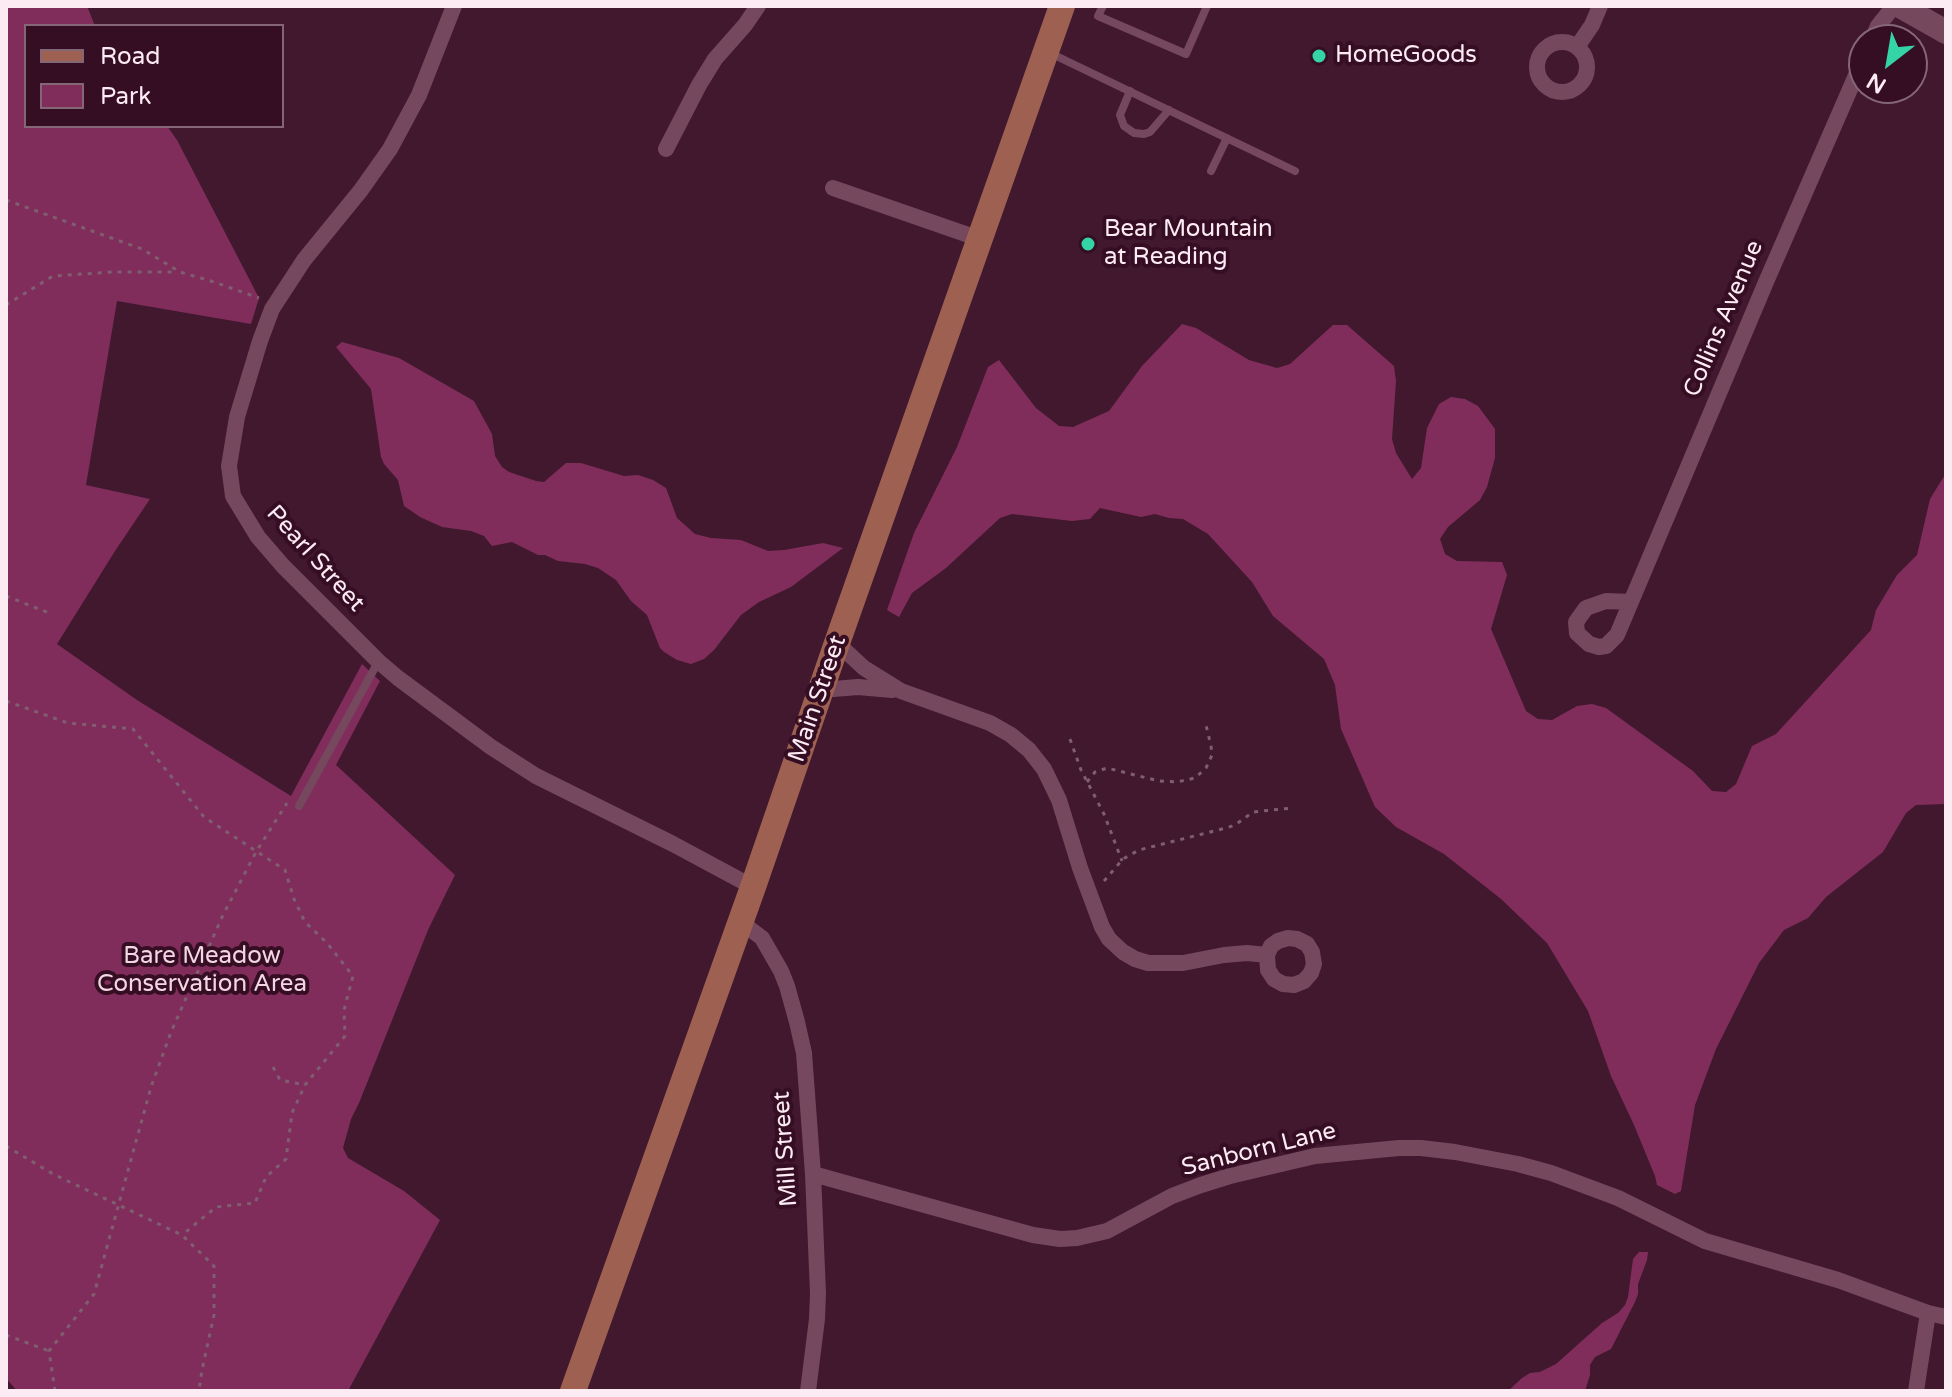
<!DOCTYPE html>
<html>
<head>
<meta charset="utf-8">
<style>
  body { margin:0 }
  #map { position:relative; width:1952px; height:1397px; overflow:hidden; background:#41182e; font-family:"Varela Round",sans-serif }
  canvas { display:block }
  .frame { position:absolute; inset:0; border:8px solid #fcebf3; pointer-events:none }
  .legend { position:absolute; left:24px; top:24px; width:260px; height:104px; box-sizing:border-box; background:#360e24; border:2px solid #856677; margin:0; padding:10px 14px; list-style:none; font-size:24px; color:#fcebf3 }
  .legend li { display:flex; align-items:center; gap:16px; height:40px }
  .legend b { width:40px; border:2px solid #856677 }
  .north { position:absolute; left:1848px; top:24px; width:80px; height:80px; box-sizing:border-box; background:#360e24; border:2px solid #856677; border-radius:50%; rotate:211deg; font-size:22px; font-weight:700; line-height:32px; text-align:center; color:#fcebf3 }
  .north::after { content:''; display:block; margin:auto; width:28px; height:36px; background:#35d4a7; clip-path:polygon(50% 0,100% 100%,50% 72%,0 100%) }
</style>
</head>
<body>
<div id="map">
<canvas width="1952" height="1397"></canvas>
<div class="frame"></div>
<ul class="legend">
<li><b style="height:10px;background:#9e6151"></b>Road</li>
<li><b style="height:22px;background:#812d5c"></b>Park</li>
</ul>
<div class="north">N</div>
</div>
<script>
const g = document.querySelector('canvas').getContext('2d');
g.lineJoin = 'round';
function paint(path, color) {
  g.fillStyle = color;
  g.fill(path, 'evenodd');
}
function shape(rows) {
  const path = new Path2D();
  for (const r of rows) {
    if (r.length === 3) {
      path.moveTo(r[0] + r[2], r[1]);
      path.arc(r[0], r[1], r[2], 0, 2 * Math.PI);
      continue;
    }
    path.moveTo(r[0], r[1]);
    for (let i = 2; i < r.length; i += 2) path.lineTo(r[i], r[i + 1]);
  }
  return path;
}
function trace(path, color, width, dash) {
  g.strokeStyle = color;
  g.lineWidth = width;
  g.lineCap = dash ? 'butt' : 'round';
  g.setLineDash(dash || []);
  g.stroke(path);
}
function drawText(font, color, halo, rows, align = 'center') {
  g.font = font + ' "Varela Round",sans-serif';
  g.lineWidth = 8;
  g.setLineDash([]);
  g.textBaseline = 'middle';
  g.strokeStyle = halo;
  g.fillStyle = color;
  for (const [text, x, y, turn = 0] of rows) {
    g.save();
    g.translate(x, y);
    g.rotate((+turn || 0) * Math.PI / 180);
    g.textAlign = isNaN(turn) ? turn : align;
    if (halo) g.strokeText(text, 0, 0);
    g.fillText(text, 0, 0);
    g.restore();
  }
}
const green = shape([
  [6,6,87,6,95,26,26,26,26,126,167,126,177,140,259,298,251,324,117,301,86,485,150,499,115,551,57,644,137,700,291,796,362,664,380,681,336,765,455,875,428,930,359,1103,351,1119,343,1148,348,1158,404,1191,440,1220,348,1391,17,1391,6,1378],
  [1182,324,1196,328,1249,360,1277,368,1290,364,1333,325,1347,325,1394,366,1396,381,1392,439,1396,453,1412,479,1421,468,1427,428,1439,404,1451,397,1465,399,1478,406,1495,429,1495,458,1487,487,1480,500,1448,527,1440,539,1445,554,1457,561,1502,562,1507,575,1491,629,1526,711,1538,719,1552,720,1577,706,1592,704,1606,708,1693,771,1712,791,1726,792,1736,784,1752,746,1776,734,1871,630,1876,610,1897,575,1917,555,1930,499,1946,473,1946,804,1916,805,1906,813,1883,852,1826,897,1808,918,1784,930,1759,963,1716,1049,1695,1105,1681,1191,1675,1194,1657,1185,1655,1176,1634,1125,1611,1076,1588,1011,1547,943,1501,899,1444,854,1396,827,1375,807,1341,729,1335,685,1324,659,1273,616,1252,582,1208,534,1183,519,1169,518,1155,514,1141,517,1100,508,1090,519,1072,521,1012,514,1000,518,946,568,912,593,899,617,887,610,914,533,957,447,988,367,999,360,1036,408,1059,426,1073,427,1109,411,1142,366],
  [342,342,399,358,474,401,492,434,495,456,502,467,509,472,536,481,544,482,566,463,581,463,624,476,638,475,653,480,666,488,677,518,695,534,711,538,741,540,768,551,784,550,823,543,843,548,791,587,759,602,741,615,714,650,704,659,691,664,677,660,664,652,660,648,647,615,631,601,616,580,598,568,585,564,558,561,545,555,538,555,512,542,492,546,484,536,471,531,442,527,420,517,404,506,398,480,384,464,381,457,371,389,336,347],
  [1639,1252,1648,1252,1647,1260,1638,1284,1638,1294,1635,1302,1611,1349,1595,1357,1590,1365,1590,1375,1585,1391,1508,1391,1522,1378,1530,1373,1540,1372,1556,1364,1602,1323,1618,1313,1625,1305,1628,1297,1633,1259]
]);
const path = shape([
  [6,200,142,249,180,272,214,282,259,298],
  [6,305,53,276,113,272,177,272],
  [6,596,49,613],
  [6,701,68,723,133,729,204,817,285,870,294,899,305,922,327,943,353,976,344,1010,345,1036,305,1085,292,1113,286,1159,266,1177,255,1203,216,1207,182,1235],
  [1070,739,1081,770,1104,814,1122,861],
  [1087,782,1095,772,1107,768,1159,781,1177,782,1195,778,1206,768,1212,755,1211,746,1206,725],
  [1104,881,1123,859,1139,850,1226,828,1235,825,1253,812,1292,808],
  [273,1067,280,1080,305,1085],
  [6,1146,53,1174,182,1235,214,1266,214,1315,202,1370,199,1391],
  [6,1335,49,1351],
  [55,1391,49,1351,94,1294,151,1087,171,1032,223,915,256,852,287,803]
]);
const service = shape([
  [1103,6,1098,16,1186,54,1207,6],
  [1050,53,1295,171],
  [1130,91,1120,115,1124,126,1134,133,1144,134,1150,132,1169,110],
  [1211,171,1227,138],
  [299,806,378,662]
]);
const minor = shape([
  [454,6,419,95,390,149,361,190,304,260,272,309,260,341,237,417,229,466,233,496,258,537,283,566,378,661,398,678,491,747,536,776,673,844,753,887],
  [1872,40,1878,26,1894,6],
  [1562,67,25],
  [1577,47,1592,25,1600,6],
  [666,149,699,85,715,59,745,25,758,6],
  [833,188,980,239],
  [1631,602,1606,601,1586,608,1576,622,1577,633,1589,644,1599,647,1606,646,1617,635,1766,282,1864,57],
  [837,643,864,668,901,691,990,723,1011,735,1029,750,1044,769,1059,800,1080,868,1102,927,1109,939,1123,952,1135,959,1148,963,1183,963,1224,955,1247,953,1267,955,1271,946,1278,941,1288,938,1297,939,1307,944,1312,952,1314,964,1311,973,1304,981,1294,985,1283,984,1274,979,1268,970,1267,955],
  [821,690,858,687,892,690],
  [741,922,762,938,781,971,787,986,797,1022,804,1053,813,1174,818,1293,817,1319,808,1391],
  [813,1174,1033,1235,1060,1239,1077,1238,1107,1231,1172,1196,1201,1185,1230,1176,1315,1156,1399,1148,1421,1148,1455,1152,1518,1164,1551,1173,1618,1198,1705,1241,1838,1280,1928,1313,1946,1317],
  [1916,1391,1928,1313]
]);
const secondary = shape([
  [1900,6,1946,32]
]);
const primary = shape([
  [573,1391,753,887,837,643,1062,6]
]);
const markers = [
  [1319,56,8,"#35d4a7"],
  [1088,244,8,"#35d4a7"]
];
const poiNames = [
  ["HomeGoods",1335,56],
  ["Bear Mountain",1104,230],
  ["at Reading",1104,258]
];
const streetNames = [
  ["Collins Avenue",1724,319,-67],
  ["Pearl Street",315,559,48],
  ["Main Street",818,699,-71],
  ["Mill Street",786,1149,-94],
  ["Sanborn Lane",1259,1150,-14]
];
const parkNames = [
  ["Bare Meadow",202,957],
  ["Conservation Area",202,985]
];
paint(green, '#812d5c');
trace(path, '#7f5e70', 3, [4, 6]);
trace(service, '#75485e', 8);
trace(minor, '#75485e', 16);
trace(secondary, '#75485e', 24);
trace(primary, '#9e6151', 26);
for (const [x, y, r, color] of markers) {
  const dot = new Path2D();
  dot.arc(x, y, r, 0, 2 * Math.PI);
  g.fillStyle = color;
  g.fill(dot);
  trace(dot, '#360e24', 3);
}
drawText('24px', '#fcebf3', '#360e24', poiNames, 'left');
drawText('24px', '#fcebf3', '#360e24', streetNames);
drawText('24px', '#f3d6e3', '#360e24', parkNames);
</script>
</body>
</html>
